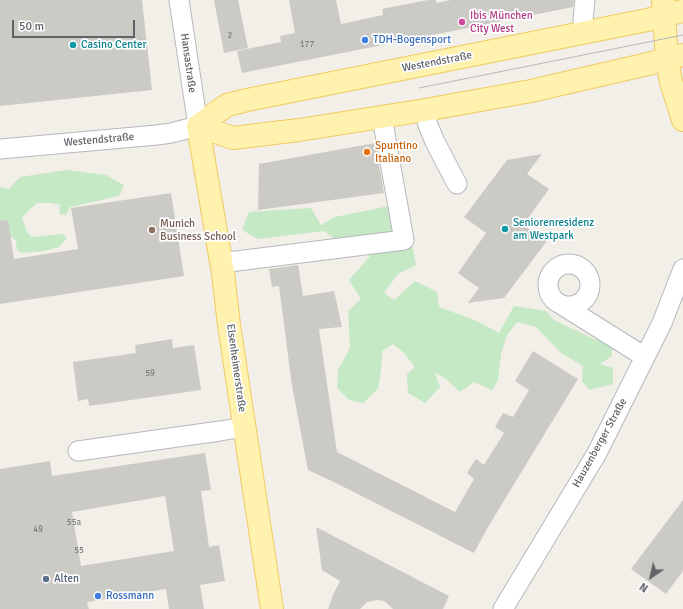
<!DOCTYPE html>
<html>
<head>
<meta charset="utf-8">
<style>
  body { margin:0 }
  #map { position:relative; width:683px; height:609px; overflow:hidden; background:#f1efe8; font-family:Signika,sans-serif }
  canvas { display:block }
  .north { position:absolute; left:631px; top:557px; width:40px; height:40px; -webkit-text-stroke:3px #fff; paint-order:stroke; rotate:214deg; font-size:11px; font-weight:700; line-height:16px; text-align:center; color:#5f6368 }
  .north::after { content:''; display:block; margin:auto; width:14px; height:18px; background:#5f6368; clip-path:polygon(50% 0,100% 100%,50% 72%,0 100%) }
  .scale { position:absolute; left:12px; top:20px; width:123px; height:18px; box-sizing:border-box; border:2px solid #5f6368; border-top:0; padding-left:5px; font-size:12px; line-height:14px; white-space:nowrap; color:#5f6368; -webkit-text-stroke:3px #fff; paint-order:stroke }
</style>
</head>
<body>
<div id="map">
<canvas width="683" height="609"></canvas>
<div class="north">N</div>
<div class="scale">50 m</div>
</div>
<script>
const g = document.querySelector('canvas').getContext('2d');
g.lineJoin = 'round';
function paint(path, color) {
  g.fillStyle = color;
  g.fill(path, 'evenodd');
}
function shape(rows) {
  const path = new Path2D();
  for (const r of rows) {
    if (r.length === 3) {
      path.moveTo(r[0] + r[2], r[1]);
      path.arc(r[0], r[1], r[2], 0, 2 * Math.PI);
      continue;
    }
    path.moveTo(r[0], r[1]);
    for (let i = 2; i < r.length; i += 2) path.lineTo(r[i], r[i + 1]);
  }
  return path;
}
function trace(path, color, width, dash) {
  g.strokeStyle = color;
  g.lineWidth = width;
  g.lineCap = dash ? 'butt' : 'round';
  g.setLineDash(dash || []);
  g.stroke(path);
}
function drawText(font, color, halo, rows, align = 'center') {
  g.font = font + ' Signika,sans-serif';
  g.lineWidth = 3.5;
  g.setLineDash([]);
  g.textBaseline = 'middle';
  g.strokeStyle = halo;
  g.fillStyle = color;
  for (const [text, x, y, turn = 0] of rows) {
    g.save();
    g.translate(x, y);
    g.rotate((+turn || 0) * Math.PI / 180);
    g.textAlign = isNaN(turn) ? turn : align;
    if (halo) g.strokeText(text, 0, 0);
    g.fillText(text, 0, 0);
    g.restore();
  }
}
const green = shape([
  [67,170,106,175,124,185,119,196,70,207,66,215,59,214,60,205,51,203,37,203,27,212,22,218,27,232,32,237,63,234,67,238,59,247,44,251,22,253,17,250,16,241,7,233,0,233,0,187,9,189,20,177],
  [389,206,391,213,412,245,416,265,398,274,384,293,394,300,415,281,437,292,439,307,477,321,499,333,514,306,546,311,554,320,594,339,612,343,612,356,600,364,613,368,613,384,589,390,582,381,583,366,561,353,536,327,517,322,507,335,501,354,498,380,492,390,474,382,460,392,445,378,435,373,440,387,425,403,408,393,407,374,415,367,404,353,393,344,382,351,381,370,378,389,363,403,349,400,337,388,338,370,350,348,348,311,361,299,349,280,370,256,342,244,324,231,258,239,242,230,249,212,311,208,321,225,335,217]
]);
const building = shape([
  [0,0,142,0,152,90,0,106],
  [214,0,238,0,248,48,224,53],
  [289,0,336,0,341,24,383,15,382,9,428,0,436,0,437,3,451,0,574,0,573,7,242,73,237,51,281,42,280,36,295,33],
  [375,143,384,193,258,210,259,164],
  [542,154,527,174,549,189,523,225,547,241,504,298,468,303,479,288,458,273,486,233,464,217,507,160],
  [171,193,184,276,0,304,0,221,8,220,14,259,78,249,71,208],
  [298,265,303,296,334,291,342,327,319,329,337,452,455,512,474,479,467,473,476,459,484,465,504,433,495,427,503,413,513,417,529,390,515,381,533,351,578,379,488,527,474,553,336,483,308,470,292,386,279,286,272,287,269,269],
  [172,339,173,348,194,345,201,390,89,406,88,399,78,401,73,362,136,353,135,345],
  [205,453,211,490,201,491,209,547,219,545,225,581,200,585,204,609,169,609,166,589,87,602,89,609,0,609,0,469,50,461,52,476],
  [165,496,174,551,81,566,72,512],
  [683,500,683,571,666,594,631,569],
  [316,527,449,596,443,609,393,609,384,601,377,600,367,602,360,609,328,609,333,595,340,581,322,570]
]);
const minor = shape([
  [584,33,583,20,585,0],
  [425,110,428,125,435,142,457,184],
  [0,149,157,135,171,133,198,126,179,0],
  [221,263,404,240,382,117],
  [569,285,21],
  [562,305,645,357],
  [78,451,220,431,244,427],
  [503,609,597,453,662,323,683,269]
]);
const major = shape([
  [663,0,667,60,671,82,683,120],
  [198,126,227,105,247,100,647,20,683,11],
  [198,126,233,138,299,130,425,110,531,91,652,63,683,55],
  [198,126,223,273,229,325,272,609]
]);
const tram = shape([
  [419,88,683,35]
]);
const markers = [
  [462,22,4,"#d1479c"],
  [365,40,4,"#3f7fe0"],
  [73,45,4,"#0f9aa8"],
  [367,152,4,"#e8710a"],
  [505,229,4,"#0f9aa8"],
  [152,230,4,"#8d6e63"],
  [46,579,4,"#5c6f8a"],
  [98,596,4,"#3f7fe0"]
];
const numberNames = [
  ["2",230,36],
  ["177",307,45],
  ["59",150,374],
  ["55a",74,523],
  ["49",38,530],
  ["55",79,551]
];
const hotelNames = [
  ["Ibis München",470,16],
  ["City West",470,29]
];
const shopNames = [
  ["TDH-Bogensport",373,40],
  ["Rossmann",106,596]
];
const cultureNames = [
  ["Casino Center",81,45],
  ["Seniorenresidenz",513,223],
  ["am Westpark",513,236]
];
const streetNames = [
  ["Westendstraße",437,62,-11],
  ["Hansastraße",188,63,82],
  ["Westendstraße",99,140,-5],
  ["Elsenheimerstraße",236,368,82],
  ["Hauzenberger Straße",600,443,-61]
];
const foodNames = [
  ["Spuntino",375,146],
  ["Italiano",375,159]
];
const educationNames = [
  ["Munich",160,224],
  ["Business School",160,237]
];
const serviceNames = [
  ["Alten",54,579]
];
paint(green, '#c5e8c5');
paint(building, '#cccac5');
trace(minor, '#b5b8bc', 21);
trace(major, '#f2c960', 24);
trace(minor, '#fff', 19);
trace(major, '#fff2af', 22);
trace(tram, '#b6b7b8', 1);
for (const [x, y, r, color] of markers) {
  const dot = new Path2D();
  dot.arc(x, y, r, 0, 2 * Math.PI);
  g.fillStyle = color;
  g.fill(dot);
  trace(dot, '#fff', 1.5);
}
drawText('9px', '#7a7d7f', null, numberNames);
drawText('11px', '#b23c85', '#fff', hotelNames, 'left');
drawText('11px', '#366cbe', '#fff', shopNames, 'left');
drawText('11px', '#0d838f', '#fff', cultureNames, 'left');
drawText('11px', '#5f6368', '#fff', streetNames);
drawText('11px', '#c56008', '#fff', foodNames, 'left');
drawText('11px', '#785e54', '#fff', educationNames, 'left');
drawText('11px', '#4e5e75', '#fff', serviceNames, 'left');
</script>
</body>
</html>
